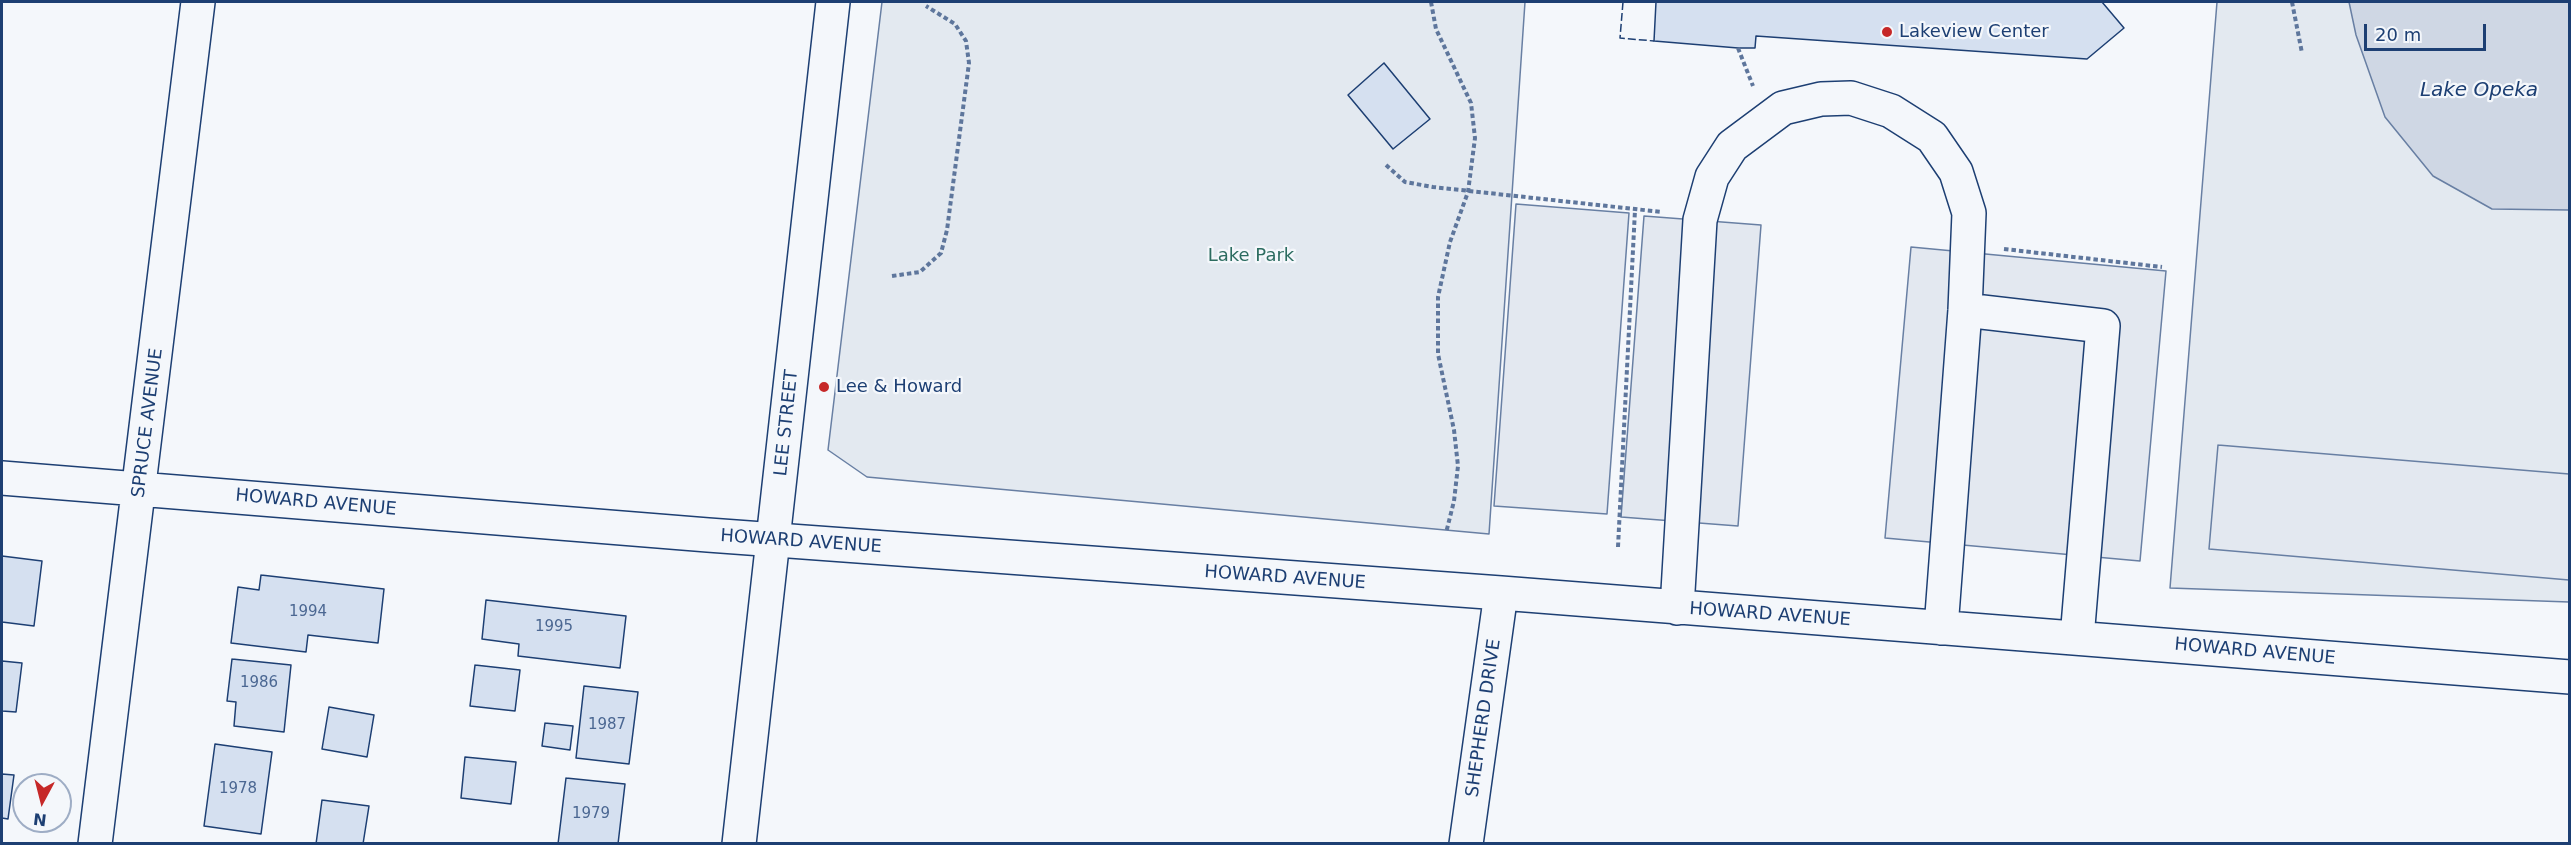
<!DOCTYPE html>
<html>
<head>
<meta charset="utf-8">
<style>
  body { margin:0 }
  #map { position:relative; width:2571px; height:845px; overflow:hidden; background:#f4f7fb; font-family:"DejaVu Sans",sans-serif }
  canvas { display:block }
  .frame { position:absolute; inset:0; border:3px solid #1d3f73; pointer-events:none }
  .north { position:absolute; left:12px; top:773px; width:60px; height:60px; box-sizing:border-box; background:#f4f7fb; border:2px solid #9eadc5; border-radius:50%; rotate:187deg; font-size:16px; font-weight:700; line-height:24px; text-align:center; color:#1d3f73 }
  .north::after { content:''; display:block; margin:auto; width:21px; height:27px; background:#c62828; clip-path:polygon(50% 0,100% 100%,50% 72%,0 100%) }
  .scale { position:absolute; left:2364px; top:24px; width:122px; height:27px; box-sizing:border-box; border:3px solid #1d3f73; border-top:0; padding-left:8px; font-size:18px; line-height:21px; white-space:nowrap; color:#1d3f73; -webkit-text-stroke:4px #f4f7fb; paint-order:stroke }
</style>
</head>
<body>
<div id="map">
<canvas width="2571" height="845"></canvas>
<div class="frame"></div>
<div class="north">N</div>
<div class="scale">20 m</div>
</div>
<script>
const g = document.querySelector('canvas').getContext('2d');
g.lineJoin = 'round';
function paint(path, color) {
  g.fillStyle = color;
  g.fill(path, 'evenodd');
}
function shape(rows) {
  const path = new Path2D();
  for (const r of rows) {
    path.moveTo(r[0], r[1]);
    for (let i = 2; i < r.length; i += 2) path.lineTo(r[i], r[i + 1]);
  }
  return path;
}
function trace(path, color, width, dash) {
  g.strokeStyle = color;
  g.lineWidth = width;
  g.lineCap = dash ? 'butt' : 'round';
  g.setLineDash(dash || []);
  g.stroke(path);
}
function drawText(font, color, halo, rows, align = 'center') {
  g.font = font + ' "DejaVu Sans",sans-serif';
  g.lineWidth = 4.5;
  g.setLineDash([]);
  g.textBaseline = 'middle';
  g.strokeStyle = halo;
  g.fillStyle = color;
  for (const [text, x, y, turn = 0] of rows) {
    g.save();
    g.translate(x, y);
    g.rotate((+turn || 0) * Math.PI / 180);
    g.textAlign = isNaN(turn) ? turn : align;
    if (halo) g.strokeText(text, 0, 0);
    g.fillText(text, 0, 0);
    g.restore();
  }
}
const green = shape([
  [882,2,1525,2,1489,534,867,477,828,450,882,2],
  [2217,2,2569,2,2569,602,2170,588,2217,2]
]);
const parking = shape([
  [1516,204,1629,213,1607,514,1494,506,1516,204],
  [1644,216,1761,225,1738,526,1621,517,1644,216],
  [1911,247,2166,271,2140,561,1885,538,1911,247],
  [2218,445,2569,474,2569,580,2209,549,2218,445]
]);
const water = shape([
  [2349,2,2569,2,2569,210,2492,209,2433,176,2385,117,2356,35,2349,2]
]);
const building = shape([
  [1656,2,2102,2,2124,28,2087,59,1756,36,1755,48,1738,48,1654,41,1656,2],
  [1384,63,1430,119,1393,149,1348,95,1384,63],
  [2,556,42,561,34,626,2,622,2,556],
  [261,575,384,589,378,643,308,635,306,652,231,643,238,587,259,590,261,575],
  [486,600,626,616,620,668,518,656,519,644,482,639,486,600],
  [232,659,291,665,284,732,234,726,236,702,227,701,232,659],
  [2,661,22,663,16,712,2,711,2,661],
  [475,665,520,670,515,711,470,706,475,665],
  [584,686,638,692,629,764,576,758,584,686],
  [329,707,374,715,367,757,322,749,329,707],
  [545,723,573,726,570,750,542,746,545,723],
  [215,744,272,752,261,834,204,826,215,744],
  [465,757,516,762,511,804,461,798,465,757],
  [2,774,14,775,8,819,2,818,2,774],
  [566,778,625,784,618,844,558,844,566,778],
  [322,800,369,806,363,844,316,844,322,800]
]);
const path = shape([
  [1431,2,1436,29,1471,103,1475,138,1468,192,1450,242,1438,297,1438,354,1454,430,1458,466,1454,501,1446,533],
  [2292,2,2302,53],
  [1738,48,1753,86],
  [1386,165,1405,182,1433,187,1662,212],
  [2004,249,2162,267],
  [892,276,920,272,941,253,947,230,969,63,966,41,955,24,926,6],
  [1618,547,1635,210]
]);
const minor = shape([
  [1965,310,2103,326,2077,638],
  [2,478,708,535,1501,593,2570,677],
  [1677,608,1700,220,1712,177,1732,146,1783,108,1821,99,1851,98,1891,111,1932,137,1956,172,1969,213,1965,310,1941,628],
  [95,844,198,2],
  [1466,844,1501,593]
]);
const major = shape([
  [739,844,833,2]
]);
const fence = shape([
  [1623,2,1620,38,1654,41]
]);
const markers = [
  [1887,32,6,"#c62828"],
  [824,387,6,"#c62828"]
];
const numberNames = [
  ["1994",308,612],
  ["1995",554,627],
  ["1986",259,683],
  ["1987",607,725],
  ["1978",238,789],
  ["1979",591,814]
];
const poiNames = [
  ["Lakeview Center",1899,32],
  ["Lee & Howard",836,387]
];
const parkNames = [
  ["Lake Park",1251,256]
];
const streetNames = [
  ["SPRUCE AVENUE",148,423,-83],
  ["LEE STREET",787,423,-84],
  ["HOWARD AVENUE",316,503,5],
  ["HOWARD AVENUE",801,542,4],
  ["HOWARD AVENUE",1285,578,4],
  ["HOWARD AVENUE",1770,615,4],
  ["HOWARD AVENUE",2255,652,5],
  ["SHEPHERD DRIVE",1484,718,-82]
];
const waterNames = [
  ["Lake Opeka",2479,91]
];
paint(green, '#e3e9f0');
trace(green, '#687fa3', 1.5);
paint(parking, '#e3e8f0');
trace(parking, '#687fa3', 1.5);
paint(water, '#cfd7e4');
trace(water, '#687fa3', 1.5);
paint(building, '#d5e0f0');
trace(building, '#1d3f73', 1.5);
trace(minor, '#1d3f73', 36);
trace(major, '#1d3f73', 36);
trace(path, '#5e769c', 4, [4.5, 3]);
trace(minor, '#f4f7fb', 33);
trace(major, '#f4f7fb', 33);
trace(fence, '#1d3f73', 1.5, [8, 3]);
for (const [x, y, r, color] of markers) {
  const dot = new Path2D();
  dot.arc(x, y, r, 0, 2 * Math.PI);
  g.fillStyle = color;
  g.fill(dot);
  trace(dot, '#f4f7fb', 2);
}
drawText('15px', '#4b6792', null, numberNames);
drawText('18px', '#1d3f73', '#f4f7fb', poiNames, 'left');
drawText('18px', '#2c6c60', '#f4f7fb', parkNames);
drawText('18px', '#1d3f73', '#f4f7fb', streetNames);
drawText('italic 20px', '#1d3f73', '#f4f7fb', waterNames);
</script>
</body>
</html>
